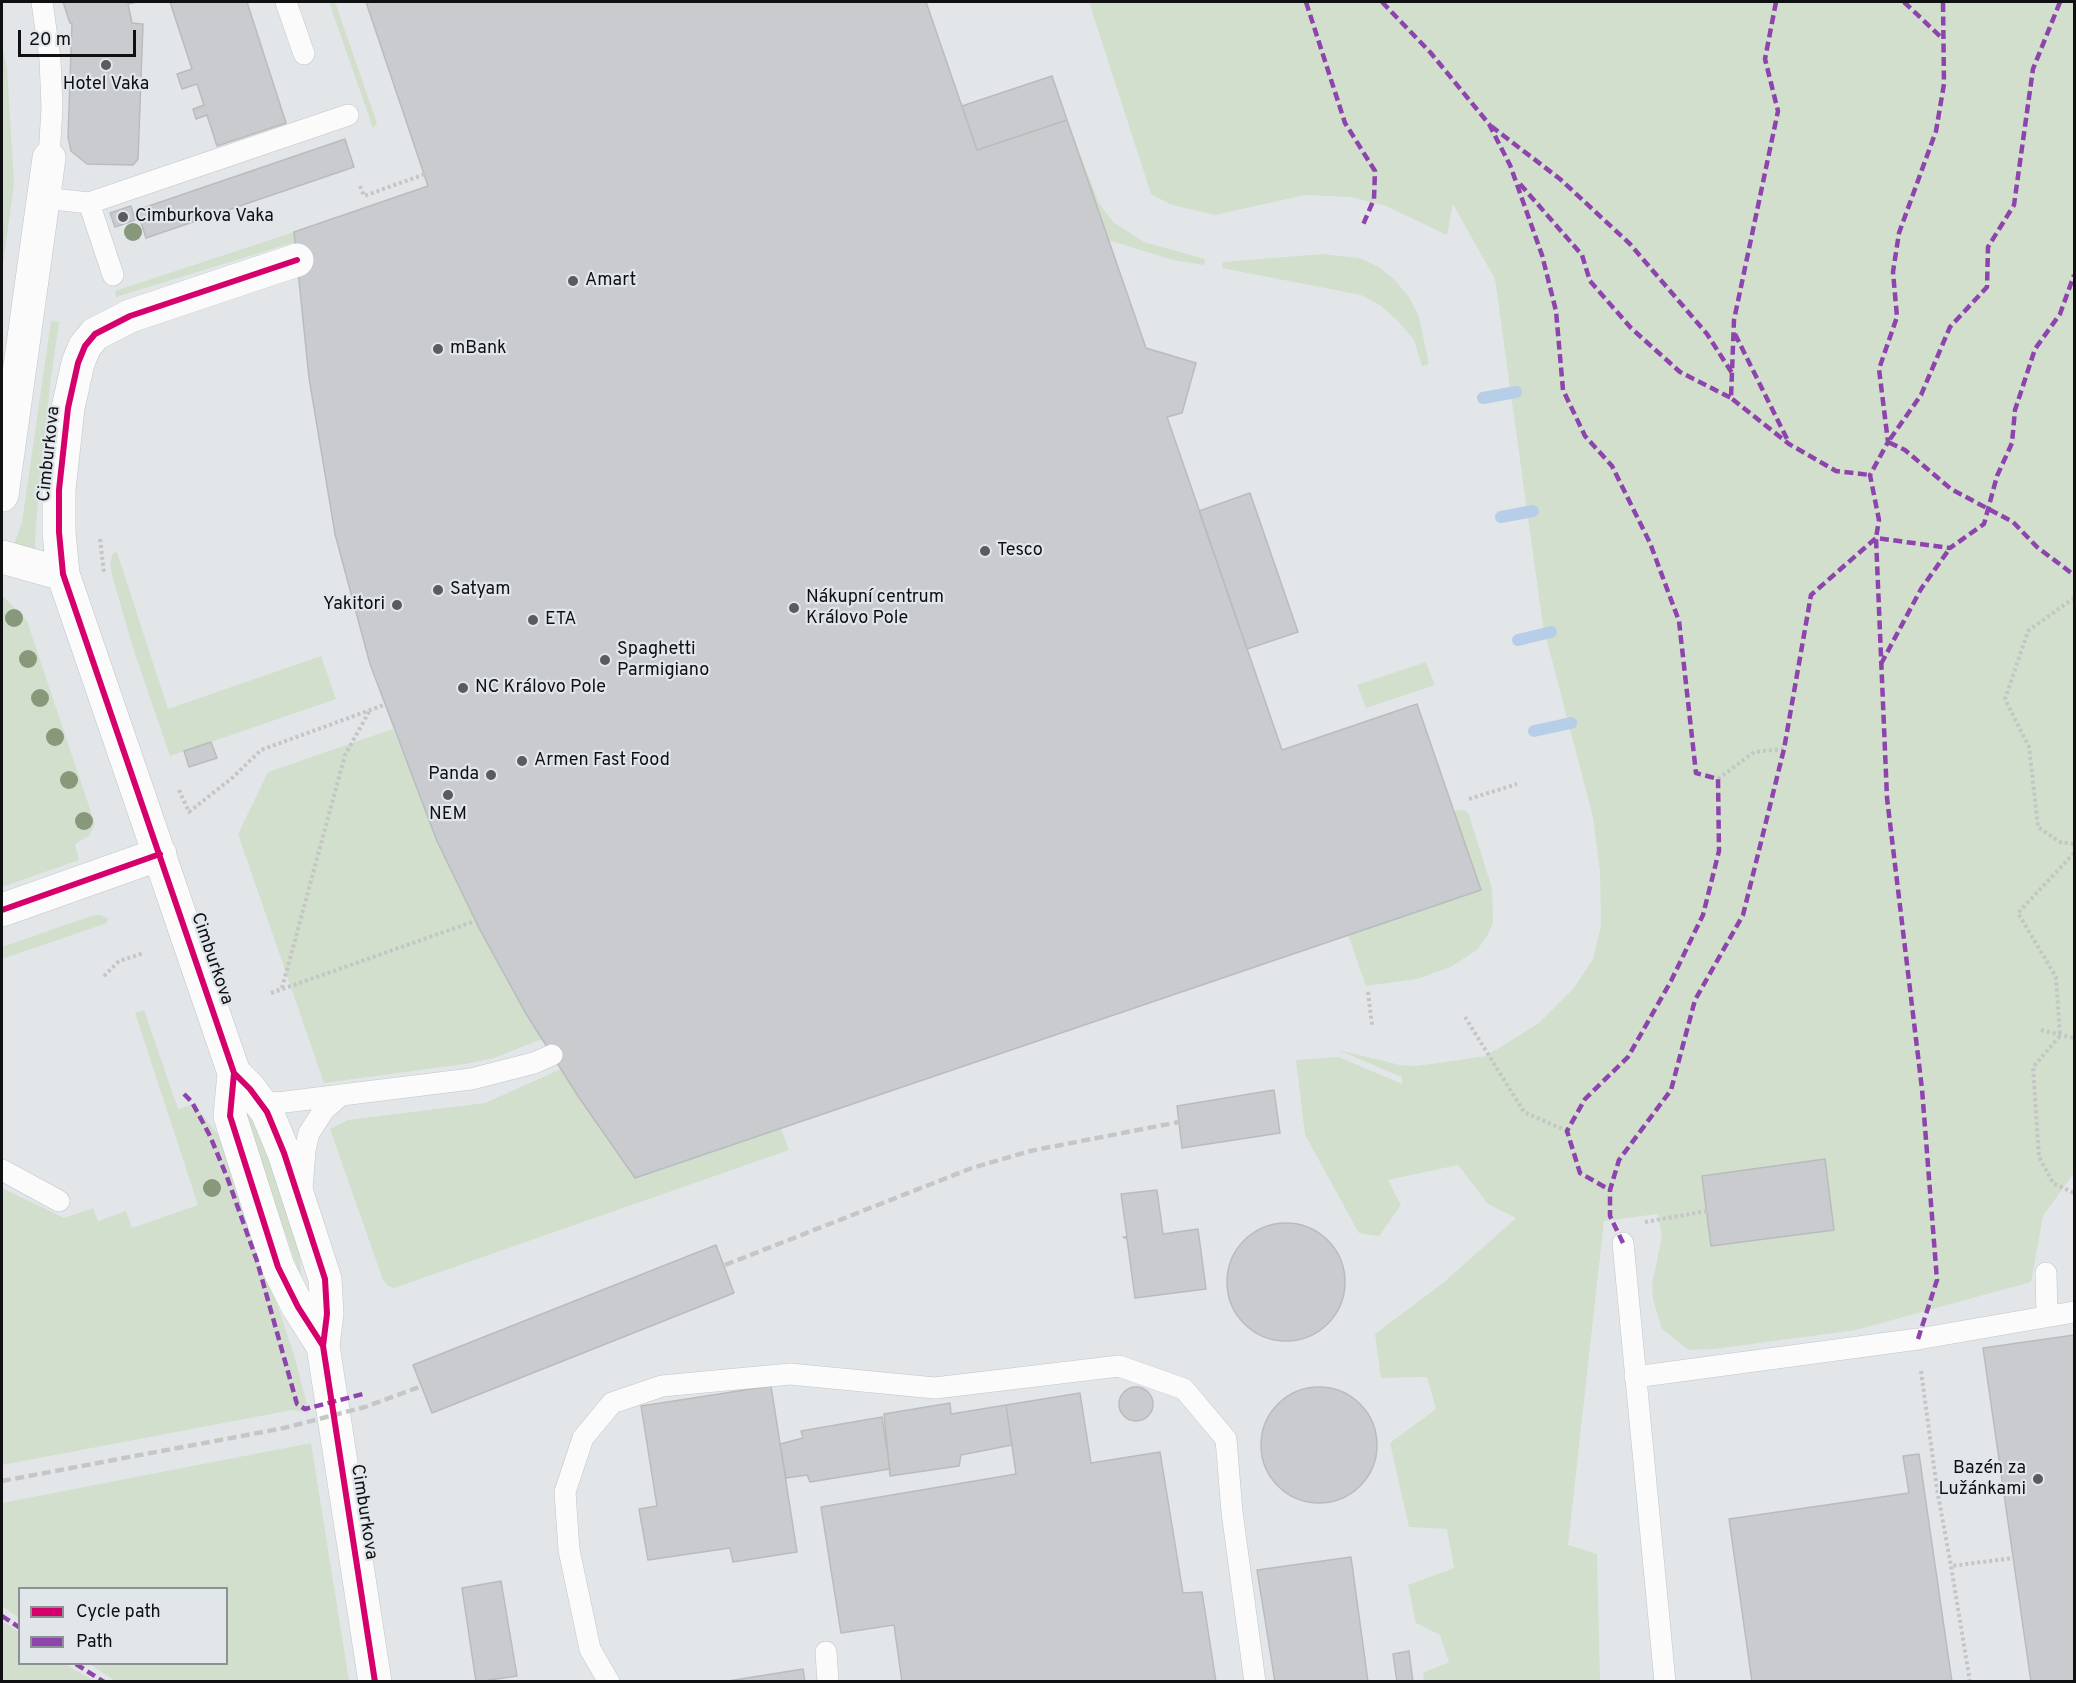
<!DOCTYPE html>
<html>
<head>
<meta charset="utf-8">
<style>
  body { margin:0 }
  #map { position:relative; width:2076px; height:1683px; overflow:hidden; background:#e3e6e9; font-family:Overpass,sans-serif }
  canvas { display:block }
  .frame { position:absolute; inset:0; border:3px solid #0e1012; pointer-events:none }
  .legend { position:absolute; left:18px; top:1587px; width:210px; height:78px; box-sizing:border-box; background:#e1e6eb; border:2px solid #8d9094; margin:0; padding:8px 10px; list-style:none; font-size:18px; color:#0e1012 }
  .legend li { display:flex; align-items:center; gap:12px; height:30px }
  .legend b { width:30px; border:2px solid #8d9094 }
  .scale { position:absolute; left:18px; top:30px; width:118px; height:27px; box-sizing:border-box; border:3px solid #0e1012; border-top:0; padding-left:8px; font-size:18px; line-height:21px; white-space:nowrap; color:#0e1012; -webkit-text-stroke:4px #e1e6eb; paint-order:stroke }
</style>
</head>
<body>
<div id="map">
<canvas width="2076" height="1683"></canvas>
<div class="frame"></div>
<ul class="legend">
<li><b style="height:8px;background:#d6006c"></b>Cycle path</li>
<li><b style="height:8px;background:#8e44ad"></b>Path</li>
</ul>
<div class="scale">20 m</div>
</div>
<script>
const g = document.querySelector('canvas').getContext('2d');
g.lineJoin = 'round';
function paint(path, color) {
  g.fillStyle = color;
  g.fill(path, 'evenodd');
}
function shape(rows) {
  const path = new Path2D();
  for (const r of rows) {
    if (r.length === 3) {
      path.moveTo(r[0] + r[2], r[1]);
      path.arc(r[0], r[1], r[2], 0, 2 * Math.PI);
      continue;
    }
    path.moveTo(r[0], r[1]);
    for (let i = 2; i < r.length; i += 2) path.lineTo(r[i], r[i + 1]);
  }
  return path;
}
function trace(path, color, width, dash) {
  g.strokeStyle = color;
  g.lineWidth = width;
  g.lineCap = dash ? 'butt' : 'round';
  g.setLineDash(dash || []);
  g.stroke(path);
}
function drawText(font, color, halo, rows, align = 'center') {
  g.font = font + ' Overpass,sans-serif';
  g.lineWidth = 4.5;
  g.setLineDash([]);
  g.textBaseline = 'middle';
  g.strokeStyle = halo;
  g.fillStyle = color;
  for (const [text, x, y, turn = 0] of rows) {
    g.save();
    g.translate(x, y);
    g.rotate((+turn || 0) * Math.PI / 180);
    g.textAlign = isNaN(turn) ? turn : align;
    if (halo) g.strokeText(text, 0, 0);
    g.fillText(text, 0, 0);
    g.restore();
  }
}
const green = shape([
  [329,2,335,2,377,123,373,128],
  [1089,2,2074,2,2074,1173,2043,1216,2031,1282,1856,1330,1714,1349,1688,1350,1662,1329,1653,1300,1652,1284,1662,1237,1658,1214,1604,1221,1568,1545,1597,1554,1600,1681,1424,1681,1423,1673,1449,1662,1440,1635,1416,1623,1408,1585,1454,1568,1447,1529,1409,1527,1390,1443,1436,1409,1427,1377,1381,1378,1375,1334,1443,1283,1516,1218,1488,1204,1458,1165,1388,1180,1401,1205,1379,1236,1359,1233,1305,1135,1296,1060,1339,1057,1402,1084,1402,1077,1338,1050,1400,1065,1417,1066,1486,1056,1539,1023,1574,988,1593,959,1601,926,1600,872,1593,817,1543,626,1495,279,1453,204,1447,235,1386,206,1351,197,1305,195,1215,215,1172,205,1151,194],
  [2,44,7,69,14,183,2,273],
  [1067,120,1099,203,1113,222,1144,242,1205,259,1204,265,1173,260,1108,240],
  [294,232,295,242,116,297,115,291],
  [1322,254,1359,258,1377,266,1393,278,1409,297,1419,317,1429,364,1422,366,1414,340,1398,321,1380,305,1361,295,1222,268,1223,262],
  [51,321,59,322,50,385,36,524,35,551,13,548,22,522],
  [117,552,168,709,321,656,336,699,170,756,133,648,112,575,110,563,113,553],
  [2,595,27,621,95,824,89,836,75,844,79,860,2,887],
  [1426,662,1435,685,1366,708,1357,685],
  [393,729,451,871,479,928,542,1039,494,1058,465,1064,324,1083,238,834,268,772],
  [1462,810,1468,812,1492,888,1493,923,1487,936,1478,949,1451,967,1417,979,1366,986,1348,935,1481,890,1454,811],
  [100,915,108,918,107,923,2,959,2,947,91,916],
  [144,1010,178,1109,194,1104,223,1141,295,1358,309,1413,292,1410,2,1465,2,1188,64,1218,93,1208,98,1221,126,1211,132,1228,198,1205,135,1013],
  [561,1069,635,1178,781,1129,789,1150,394,1288,388,1286,383,1280,330,1129,348,1120,485,1103],
  [245,1110,261,1121,299,1236,301,1278,243,1112],
  [311,1443,349,1681,115,1681,90,1664,226,1664,226,1588,20,1588,19,1618,2,1606,2,1503],
  [2,1621,19,1632,20,1664,65,1664,94,1681,2,1681]
]);
const stream = shape([
  [1483,398,1516,392],
  [1501,517,1533,511],
  [1518,640,1551,632],
  [1534,731,1571,723]
]);
const building = shape([
  [63,2,137,2,128,4,132,23,143,24,138,159,133,165,87,164,71,151,68,137,72,23,70,23,63,2],
  [170,2,247,2,286,123,217,146,207,115,196,119,193,109,204,105,197,84,182,89,177,74,192,69,170,2],
  [366,2,926,2,977,150,1067,120,1146,348,1196,363,1182,413,1167,417,1282,750,1417,704,1481,890,635,1178,578,1096,525,1012,479,928,437,841,370,664,335,534,309,378,294,232,428,186,366,2],
  [1052,76,1067,120,977,150,962,106,1052,76],
  [345,139,354,167,146,238,137,210,345,139],
  [131,206,135,220,115,227,110,213,131,206],
  [1250,493,1298,632,1247,649,1199,511,1250,493],
  [211,742,217,758,189,767,184,751,211,742],
  [1274,1090,1280,1133,1182,1148,1177,1106,1274,1090],
  [1825,1159,1834,1230,1711,1246,1702,1176,1825,1159],
  [1157,1190,1163,1234,1198,1229,1206,1289,1135,1298,1127,1239,1123,1237,1127,1237,1121,1194,1157,1190],
  [1286,1282,59],
  [716,1245,734,1293,432,1413,413,1365,716,1245],
  [2074,1335,2074,1682,2031,1682,1983,1348,2074,1335],
  [771,1386,797,1552,733,1562,730,1548,648,1560,639,1509,657,1506,641,1406,771,1386],
  [1319,1445,58],
  [1136,1404,17],
  [1080,1393,1091,1463,1160,1452,1183,1593,1202,1592,1216,1682,902,1682,894,1625,841,1633,821,1507,1016,1474,1006,1405,1080,1393],
  [950,1403,951,1414,1006,1405,1012,1445,961,1455,959,1466,890,1476,884,1414,950,1403],
  [882,1417,890,1469,810,1482,807,1475,786,1478,780,1444,803,1438,801,1431,882,1417],
  [1919,1454,1952,1682,1752,1682,1729,1519,1909,1493,1903,1456,1919,1454],
  [1351,1557,1368,1682,1275,1682,1257,1570,1351,1557],
  [501,1581,517,1676,476,1682,462,1588,501,1581],
  [1409,1651,1413,1682,1397,1682,1393,1654,1409,1651],
  [803,1669,805,1682,722,1682,803,1669]
]);
const path = shape([
  [360,186,364,196,425,174],
  [100,539,104,573],
  [2074,598,2028,631,2005,699,2029,747,2038,827,2060,842,2074,844],
  [1718,779,1754,752,1784,749],
  [179,790,189,812,232,778,261,750,384,705],
  [1469,799,1517,784],
  [2074,853,2018,913,2056,977,2060,1036,2033,1067,2039,1157,2053,1183,2074,1193],
  [104,976,119,961,144,953],
  [282,988,345,755,369,712],
  [1368,992,1372,1025],
  [271,993,475,921],
  [1465,1017,1524,1112,1567,1131],
  [2041,1030,2074,1038],
  [1645,1222,1707,1211],
  [1921,1371,1937,1489,1951,1566],
  [1970,1682,1951,1566,2013,1558]
]);
const service = shape([
  [42,2,50,59,52,107,49,158],
  [286,2,304,54],
  [44,198,89,203,348,115],
  [89,203,113,275],
  [259,1101,277,1103,471,1079,534,1063,552,1055],
  [2,1170,59,1201],
  [302,1189,305,1150,309,1133,324,1110,341,1095],
  [1623,1243,1665,1682],
  [2046,1273,2047,1316],
  [1635,1377,1918,1339,2074,1312],
  [826,1652,828,1682],
  [609,1682,590,1649,569,1550,565,1492,583,1438,612,1403,662,1386,790,1374,935,1388,1119,1366,1184,1389,1226,1439,1232,1512,1255,1682]
]);
const minor = shape([
  [297,260,130,316,95,334,85,346,78,363,68,408,59,490,59,532,63,574,234,1073,250,1089,267,1112,284,1153,325,1279,327,1314,323,1346,375,1682],
  [2,495,49,158],
  [2,557,63,574],
  [2,910,160,854],
  [234,1073,230,1116,278,1267,298,1307,323,1346]
]);
const rail = shape([
  [725,1265,972,1168,1030,1151,1179,1122],
  [2,1481,284,1428,365,1407,422,1386]
]);
const quiet = shape([
  [1306,2,1345,123,1375,171,1374,199,1362,227],
  [1382,2,1430,52,1489,124,1510,165,1542,255,1556,311,1563,390,1585,436,1612,466,1650,543,1679,621,1696,773,1718,779,1719,851,1703,915,1671,981,1628,1057,1585,1099,1567,1131,1580,1173,1610,1190],
  [1776,2,1765,59,1778,111,1734,320,1731,398,1789,444,1836,471,1870,475],
  [1904,2,1943,39],
  [2060,2,2033,69,2014,205,1988,247,1987,287,1950,327,1921,395,1888,442,1905,450,1951,489,2013,522,2037,547,2074,575],
  [1491,126,1560,179,1630,244,1707,334,1732,373],
  [1520,184,1582,255,1590,281,1631,328,1680,372,1731,398],
  [1735,334,1788,441],
  [1881,664,1921,589,1950,548],
  [184,1094,192,1102,210,1136,227,1177,257,1261,297,1404,305,1409,363,1394],
  [1623,1243,1610,1216,1610,1190,1619,1160,1671,1090,1695,1000,1743,915,1784,749,1811,595,1876,538,1950,548,1984,524,1997,476,2012,443,2015,410,2035,349,2060,314,2074,275],
  [1918,1339,1937,1280,1922,1089,1887,798,1876,538,1879,520,1870,475,1888,442,1879,369,1897,317,1893,272,1899,233,1936,131,1944,84,1943,2],
  [2,1616,20,1628],
  [76,1664,104,1682]
]);
const cycleway = shape([
  [297,260,130,316,95,334,85,346,78,363,68,408,59,490,59,532,63,574,234,1073,250,1089,267,1112,284,1153,325,1279,327,1314,323,1346,375,1682],
  [2,910,160,854],
  [234,1073,230,1116,278,1267,298,1307,323,1346]
]);
const trees = [
  [133,232],
  [14,618],
  [28,659],
  [40,698],
  [55,737],
  [69,780],
  [84,821],
  [212,1188]
];
const markers = [
  [106,65,6,"#595b5d"],
  [123,217,6,"#595b5d"],
  [573,281,6,"#595b5d"],
  [438,349,6,"#595b5d"],
  [985,551,6,"#595b5d"],
  [438,590,6,"#595b5d"],
  [397,605,6,"#595b5d"],
  [794,608,6,"#595b5d"],
  [533,620,6,"#595b5d"],
  [605,660,6,"#595b5d"],
  [463,688,6,"#595b5d"],
  [522,761,6,"#595b5d"],
  [491,775,6,"#595b5d"],
  [448,795,6,"#595b5d"],
  [2038,1479,6,"#595b5d"]
];
const poiNames = [
  ["Hotel Vaka",106,85,"center"],
  ["Cimburkova Vaka",135,217],
  ["Amart",585,281],
  ["mBank",450,349],
  ["Tesco",997,551],
  ["Satyam",450,590],
  ["Nákupní centrum",806,598],
  ["Královo Pole",806,619],
  ["Yakitori",385,605,"right"],
  ["ETA",545,620],
  ["Spaghetti",617,650],
  ["Parmigiano",617,671],
  ["NC Královo Pole",475,688],
  ["Armen Fast Food",534,761],
  ["Panda",479,775,"right"],
  ["NEM",448,815,"center"],
  ["Bazén za",2026,1469,"right"],
  ["Lužánkami",2026,1490,"right"]
];
const streetNames = [
  ["Cimburkova",50,454,-84],
  ["Cimburkova",211,959,71],
  ["Cimburkova",363,1512,81]
];
paint(green, '#d2dfcc');
trace(stream, '#b6cee7', 12);
paint(building, '#c9cbce');
trace(building, '#b9bbbd', 1.5);
trace(service, '#c2c4c6', 22);
trace(minor, '#c2c4c6', 34);
trace(path, '#c5c5c6', 4, [3, 3]);
trace(service, '#fbfbfc', 21);
trace(minor, '#fbfbfc', 33);
trace(rail, '#c5c7c7', 4.5, [9, 4.5]);
trace(quiet, '#8e44ad', 4.5, [9, 4.5]);
trace(cycleway, '#d6006c', 6);
g.fillStyle = '#87987b';
for (const [x, y] of trees) {
  g.beginPath();
  g.arc(x, y, 9, 0, 2 * Math.PI);
  g.fill();
}
for (const [x, y, r, color] of markers) {
  const dot = new Path2D();
  dot.arc(x, y, r, 0, 2 * Math.PI);
  g.fillStyle = color;
  g.fill(dot);
  trace(dot, '#e1e6eb', 2);
}
drawText('18px', '#0e1012', '#e1e6eb', poiNames, 'left');
drawText('18px', '#0e1012', '#e1e6eb', streetNames);
</script>
</body>
</html>
